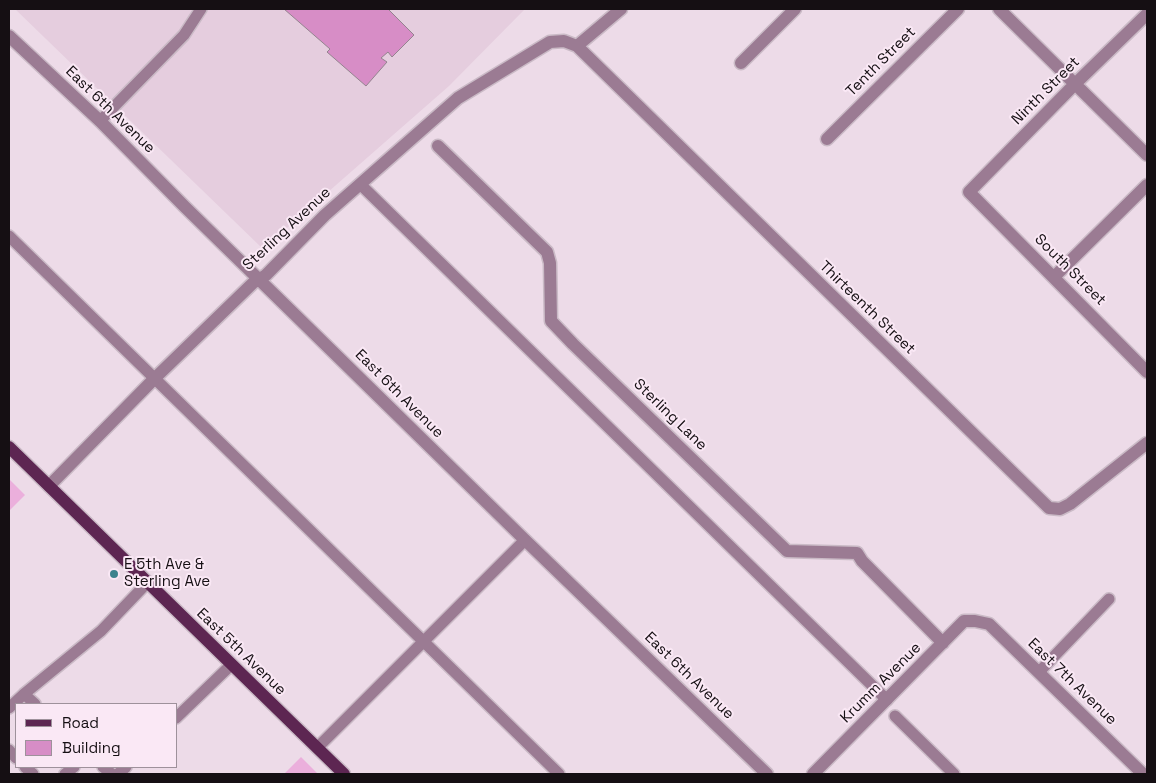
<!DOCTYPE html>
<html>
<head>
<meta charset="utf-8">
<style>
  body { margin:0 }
  #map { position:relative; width:1156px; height:783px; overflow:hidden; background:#eddbe8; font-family:"Space Grotesk",sans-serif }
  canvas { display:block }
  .frame { position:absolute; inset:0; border:10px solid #150f13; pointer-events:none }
  .legend { position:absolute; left:15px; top:703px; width:162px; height:65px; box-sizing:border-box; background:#fae8f5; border:1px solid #9e919b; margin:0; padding:6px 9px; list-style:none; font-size:15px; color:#150f13 }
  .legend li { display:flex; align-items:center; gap:10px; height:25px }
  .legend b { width:25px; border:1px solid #9e919b }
</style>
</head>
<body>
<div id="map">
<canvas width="1156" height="783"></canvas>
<div class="frame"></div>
<ul class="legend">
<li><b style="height:6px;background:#5d2652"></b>Road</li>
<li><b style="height:14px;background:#d78dc6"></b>Building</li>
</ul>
</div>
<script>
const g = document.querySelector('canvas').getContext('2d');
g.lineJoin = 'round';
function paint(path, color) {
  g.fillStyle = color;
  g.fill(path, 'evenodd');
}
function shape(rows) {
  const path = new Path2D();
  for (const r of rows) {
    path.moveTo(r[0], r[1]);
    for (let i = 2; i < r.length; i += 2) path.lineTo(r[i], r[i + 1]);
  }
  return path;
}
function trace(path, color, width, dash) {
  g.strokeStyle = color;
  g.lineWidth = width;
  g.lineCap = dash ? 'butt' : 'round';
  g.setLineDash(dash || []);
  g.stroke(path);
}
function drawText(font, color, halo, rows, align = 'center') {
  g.font = font + ' "Space Grotesk",sans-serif';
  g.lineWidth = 4;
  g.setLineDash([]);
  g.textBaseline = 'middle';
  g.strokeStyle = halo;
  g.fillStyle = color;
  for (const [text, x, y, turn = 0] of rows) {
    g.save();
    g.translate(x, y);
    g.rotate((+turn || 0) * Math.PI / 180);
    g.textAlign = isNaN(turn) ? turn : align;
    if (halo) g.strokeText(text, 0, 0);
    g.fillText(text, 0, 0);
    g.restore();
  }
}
const built = shape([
  [15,9,525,9,449,86,263,249]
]);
const green = shape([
  [9,479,25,495,9,511],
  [301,757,318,774,284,774]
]);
const building = shape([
  [284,9,388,9,414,35,392,57,388,52,381,58,387,62,366,86,327,52,330,49,284,9]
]);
const lane = shape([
  [100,121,184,35,201,9],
  [360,184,887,700],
  [9,236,559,774],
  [1039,672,1109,599],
  [35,704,24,694,101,631,147,583],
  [9,708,24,694],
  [895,716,954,774],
  [176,718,231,665],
  [317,748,525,540],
  [9,750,16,758],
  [25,767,33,774],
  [103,767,112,774],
  [65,774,74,767],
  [118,774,126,767]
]);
const street = shape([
  [999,9,1147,155],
  [1147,14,1075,84,969,192,1147,372],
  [9,36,100,121,185,207,525,540,767,774],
  [577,46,621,9],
  [741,63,795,9],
  [827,139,958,9],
  [438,146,547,252,550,263,551,321,573,344,787,551,857,553,862,561,943,643],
  [1054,277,1147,185],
  [49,486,155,378,253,283,266,275,325,215,458,98,550,42,564,41,577,46,1049,508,1060,509,1070,504,1147,443],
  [813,774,964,621,975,621,989,624,1143,774]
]);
const primary = shape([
  [9,447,344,774]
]);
const markers = [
  [114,574,5,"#3d838e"]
];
const streetNames = [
  ["Tenth Street",881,62,-45],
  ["Ninth Street",1046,91,-45],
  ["East 6th Avenue",110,110,44],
  ["Sterling Avenue",287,229,-43],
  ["South Street",1070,270,45],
  ["Thirteenth Street",867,308,44],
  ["East 6th Avenue",399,394,45],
  ["Sterling Lane",670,415,44],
  ["East 5th Avenue",241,652,44],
  ["East 6th Avenue",689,676,44],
  ["East 7th Avenue",1072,682,44],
  ["Krumm Avenue",881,683,-45]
];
const poiNames = [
  ["E 5th Ave &",124,565],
  ["Sterling Ave",124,582]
];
paint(built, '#e5cdde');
paint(green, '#ebafdc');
paint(building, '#d78dc6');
trace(building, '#94848f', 1);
trace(lane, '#cabac6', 14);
trace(street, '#cabac6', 15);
trace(primary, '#cabac6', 15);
trace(lane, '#9b7b93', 11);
trace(street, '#9b7b93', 12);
trace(primary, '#5d2652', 12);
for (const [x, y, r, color] of markers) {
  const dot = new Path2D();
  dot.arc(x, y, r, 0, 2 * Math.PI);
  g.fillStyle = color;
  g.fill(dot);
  trace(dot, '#fae8f5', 2);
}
drawText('15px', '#150f13', '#fae8f5', streetNames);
drawText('15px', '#150f13', '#fae8f5', poiNames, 'left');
</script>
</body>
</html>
